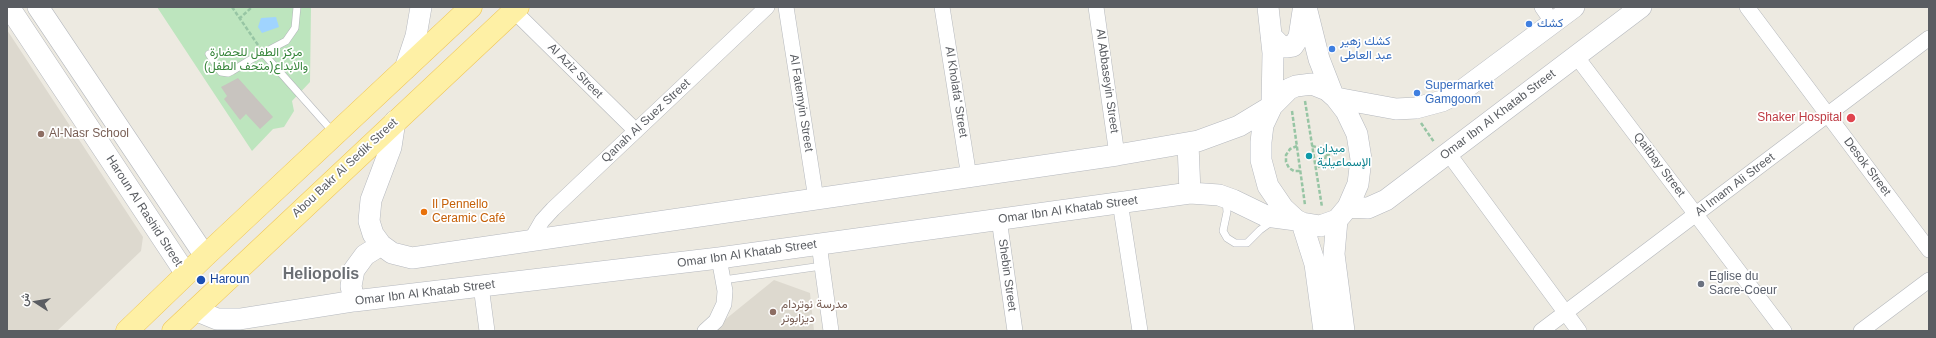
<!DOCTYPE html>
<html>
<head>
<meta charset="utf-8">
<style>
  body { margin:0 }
  #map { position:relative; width:1936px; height:338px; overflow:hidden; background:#edeae1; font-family:Arial,Vazirmatn,sans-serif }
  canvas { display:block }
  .frame { position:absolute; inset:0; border:8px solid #5a5d62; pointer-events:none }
  .north { position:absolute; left:16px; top:282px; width:40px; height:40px; -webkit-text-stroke:3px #fff; paint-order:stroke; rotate:282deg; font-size:11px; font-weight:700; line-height:16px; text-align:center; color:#5a5d62 }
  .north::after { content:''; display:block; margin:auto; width:14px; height:18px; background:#5a5d62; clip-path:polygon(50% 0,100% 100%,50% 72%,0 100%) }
</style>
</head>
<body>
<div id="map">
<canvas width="1936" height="338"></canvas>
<div class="frame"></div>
<div class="north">ش</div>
</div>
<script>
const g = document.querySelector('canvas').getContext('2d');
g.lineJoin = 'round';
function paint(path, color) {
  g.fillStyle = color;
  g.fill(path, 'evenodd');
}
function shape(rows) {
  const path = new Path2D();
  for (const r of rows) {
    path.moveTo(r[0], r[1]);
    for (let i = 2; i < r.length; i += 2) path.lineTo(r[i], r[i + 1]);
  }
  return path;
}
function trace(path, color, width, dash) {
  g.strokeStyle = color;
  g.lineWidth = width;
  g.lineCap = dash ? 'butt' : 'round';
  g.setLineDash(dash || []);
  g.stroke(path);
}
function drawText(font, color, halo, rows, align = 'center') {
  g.font = font + ' Arial,Vazirmatn,sans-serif';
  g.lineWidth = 3.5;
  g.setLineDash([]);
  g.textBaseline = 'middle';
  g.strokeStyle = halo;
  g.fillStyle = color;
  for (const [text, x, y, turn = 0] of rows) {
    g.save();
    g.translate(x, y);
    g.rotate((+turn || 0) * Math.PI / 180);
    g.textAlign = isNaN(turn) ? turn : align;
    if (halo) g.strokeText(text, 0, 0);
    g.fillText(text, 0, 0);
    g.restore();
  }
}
const education = shape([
  [7,30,143,237,141,251,57,331,7,331],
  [774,280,810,293,814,331,711,331]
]);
const green = shape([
  [157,7,311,7,310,82,292,101,294,111,284,127,273,129,252,151]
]);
const water = shape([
  [276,17,279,27,262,33,258,27,261,18]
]);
const building = shape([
  [238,78,273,117,260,129,246,114,240,120,224,99,227,96,221,87]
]);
const path = shape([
  [232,7,258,45],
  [239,19,252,7],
  [1305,101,1322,207],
  [1292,111,1305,205],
  [1421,123,1434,142],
  [1297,146,1290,149,1286,155,1286,162,1289,168,1294,171,1300,171],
  [1312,146,1321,148,1326,155,1324,164,1316,168],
  [1326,155,1343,152]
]);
const lane = shape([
  [263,53,334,133],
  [209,54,221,72,228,73,232,71,250,60,286,41,295,28,297,7],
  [1226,200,1227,212,1223,231,1227,238,1235,243,1247,243,1260,230,1271,222],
  [723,280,822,266]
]);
const street = shape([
  [786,7,816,199],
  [942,7,969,177],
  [1096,7,1117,155],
  [1542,7,1553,23],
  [1747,7,1929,250],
  [514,11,636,131],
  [1576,56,1784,331],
  [1448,153,1579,331],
  [1120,202,1140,331],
  [999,219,1015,331],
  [531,240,542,221,553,209,767,7],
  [819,244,831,331],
  [481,286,487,331],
  [705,331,716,321,724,304,725,291,719,258],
  [1541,331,1929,38],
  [1861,331,1929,280]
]);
const secondary = shape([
  [9,7,186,274],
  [38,7,205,256],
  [1306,7,1319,59,1333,95],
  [1271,36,1280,45,1286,47,1293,46,1299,37,1303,11],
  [405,69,416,36,421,7],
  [1312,84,1327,90,1336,98,1346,111,1357,134,1361,159,1358,184,1348,207,1337,220,1320,226,1302,223,1296,220,1283,208,1268,186,1261,160,1261,142,1263,125,1272,106,1289,89,1296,86,1312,84],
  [1336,98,1396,109,1416,108,1442,101,1460,92,1574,7],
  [395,121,391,147,371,200,369,221,373,234,381,245,392,253,412,258,1117,155,1198,141,1239,126,1272,106,1273,53,1268,7],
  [1188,144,1190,193],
  [1348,207,1368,208,1386,200,1641,7],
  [1337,220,1334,254,1344,331],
  [1302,223,1315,264,1324,331],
  [354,301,351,286,354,270,365,255,381,245],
  [195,310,217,319,240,319,354,301,719,258,1190,193,1219,195,1233,200,1266,216,1296,220]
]);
const primary = shape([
  [127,331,205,256,471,7],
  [173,331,518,7]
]);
const markers = [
  [1529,24,4,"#3f7fe0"],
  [1332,49,4,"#3f7fe0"],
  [1417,93,4,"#3f7fe0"],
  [1851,118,5,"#e0444e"],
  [41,134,4,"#8d6e63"],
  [1309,156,4,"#0f9aa8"],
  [424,212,4,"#e8710a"],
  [201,280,5,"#1a4fb4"],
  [1701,284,4,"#6b7280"],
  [773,312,4,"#8d6e63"]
];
const shopNames = [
  ["كشك",1537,24],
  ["كشك زهير",1340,42],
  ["عبد العاطى",1340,56],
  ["Supermarket",1425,86],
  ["Gamgoom",1425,100]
];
const parkNames = [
  ["مركز الطفل للحضارة",256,53],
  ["والابداع(متحف الطفل)",256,67]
];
const streetNames = [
  ["Al Aziz Street",575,71,45],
  ["Al Abbaseyin Street",1107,81,82],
  ["Al Kholafa' Street",956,92,81],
  ["Al Fatemyin Street",801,103,81],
  ["Omar Ibn Al Khatab Street",1498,115,-37],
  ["Qanah Al Suez Street",646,121,-43],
  ["Qaitbay Street",1659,165,53],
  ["Desok Street",1867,167,53],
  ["Abou Bakr Al Sedik Street",345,168,-43],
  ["Al Imam Ali Street",1735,185,-37],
  ["Omar Ibn Al Khatab Street",1068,210,-8],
  ["Haroun Al Rashid Street",144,211,57],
  ["Omar Ibn Al Khatab Street",747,254,-8],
  ["Shebin Street",1007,275,82],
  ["Omar Ibn Al Khatab Street",425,293,-7]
];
const healthNames = [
  ["Shaker Hospital",1842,118]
];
const educationNames = [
  ["Al-Nasr School",49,134],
  ["مدرسة نوتردام",781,305],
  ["ديزابوتر",781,319]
];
const cultureNames = [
  ["ميدان",1317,149],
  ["الإسماعيلية",1317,163]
];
const foodNames = [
  ["Il Pennello",432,205],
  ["Ceramic Café",432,219]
];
const worshipNames = [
  ["Eglise du",1709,277],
  ["Sacre-Coeur",1709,291]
];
const transitNames = [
  ["Haroun",210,280]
];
const districtNames = [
  ["Heliopolis",321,275]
];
paint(education, '#ddd9cf');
paint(green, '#bde5be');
paint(water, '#a0d4fe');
paint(building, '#c8c4bf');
trace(lane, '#b4b7bc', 8);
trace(street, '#b4b7bc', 16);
trace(secondary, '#b5b8be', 22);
trace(primary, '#f0c657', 23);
trace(path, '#97c5a4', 2.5, [4, 2]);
trace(lane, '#fff', 7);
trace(street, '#fff', 15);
trace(secondary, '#fff', 21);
trace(primary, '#fef0a5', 22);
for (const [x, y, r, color] of markers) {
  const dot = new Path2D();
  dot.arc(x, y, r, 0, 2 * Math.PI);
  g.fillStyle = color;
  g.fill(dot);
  trace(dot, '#fff', 1.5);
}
drawText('12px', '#366cbe', '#fff', shopNames, 'left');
drawText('12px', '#36853a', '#fff', parkNames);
drawText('12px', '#5a5d62', '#fff', streetNames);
drawText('12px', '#be3a42', '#fff', healthNames, 'right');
drawText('12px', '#785e54', '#fff', educationNames, 'left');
drawText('12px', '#0d838f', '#fff', cultureNames, 'left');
drawText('12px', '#c56008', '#fff', foodNames, 'left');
drawText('12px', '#5b616d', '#fff', worshipNames, 'left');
drawText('12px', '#164399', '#fff', transitNames, 'left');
drawText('bold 16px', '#6b6f74', '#fff', districtNames);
</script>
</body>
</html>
